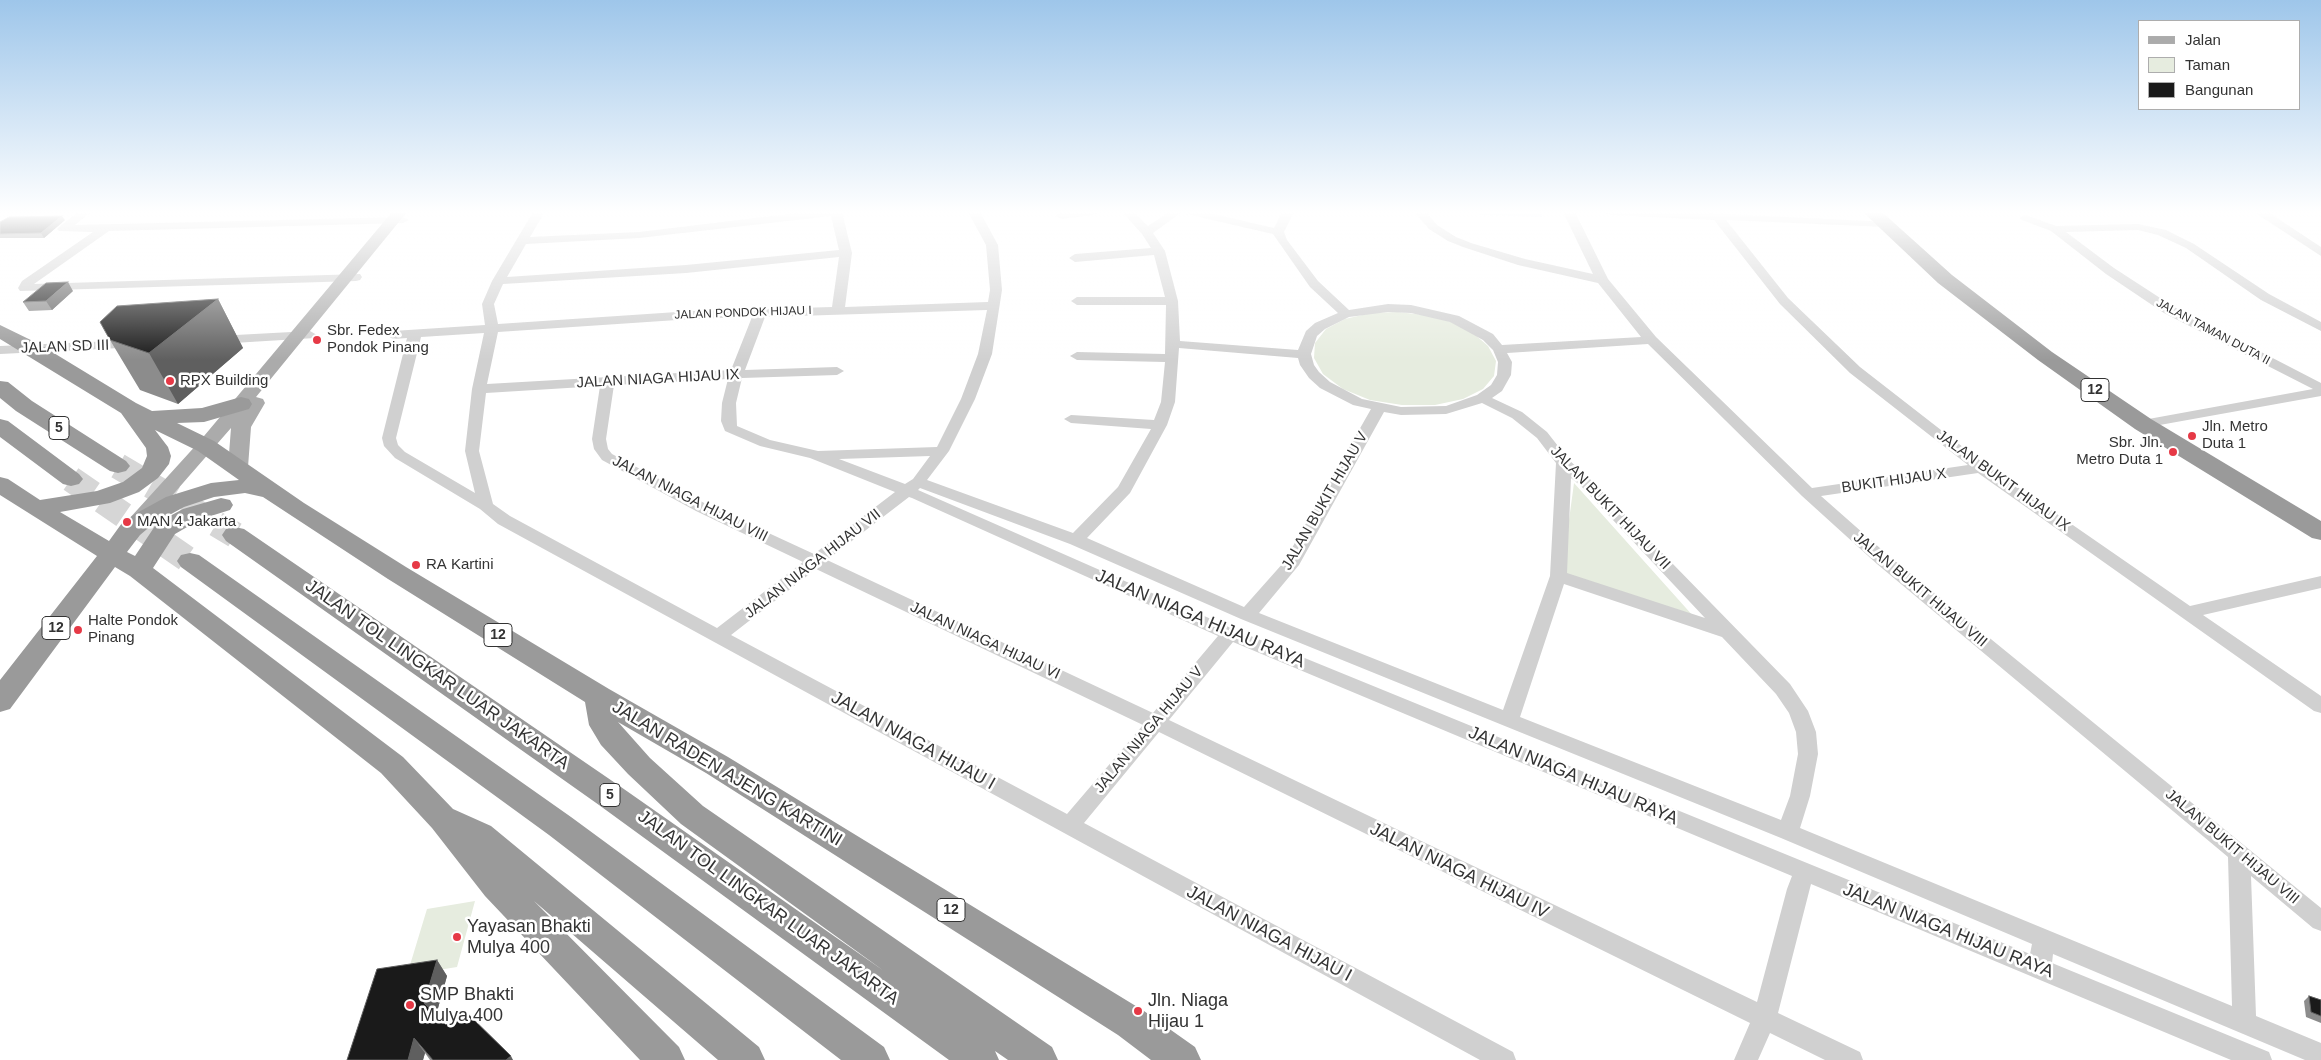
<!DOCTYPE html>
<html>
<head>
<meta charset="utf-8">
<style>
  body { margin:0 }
  #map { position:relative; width:2321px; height:1060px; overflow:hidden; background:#fff; font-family:Helvetica,sans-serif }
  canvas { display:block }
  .legend { position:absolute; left:2138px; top:20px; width:162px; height:90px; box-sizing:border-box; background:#fff; border:1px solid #adadad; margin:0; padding:6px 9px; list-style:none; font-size:15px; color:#333 }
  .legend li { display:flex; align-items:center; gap:10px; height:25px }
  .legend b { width:25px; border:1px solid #adadad }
</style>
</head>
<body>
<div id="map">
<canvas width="2321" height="1060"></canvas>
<ul class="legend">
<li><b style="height:6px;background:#ababab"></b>Jalan</li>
<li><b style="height:14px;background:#e6ecdf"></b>Taman</li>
<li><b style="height:14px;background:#1a1a1a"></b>Bangunan</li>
</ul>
</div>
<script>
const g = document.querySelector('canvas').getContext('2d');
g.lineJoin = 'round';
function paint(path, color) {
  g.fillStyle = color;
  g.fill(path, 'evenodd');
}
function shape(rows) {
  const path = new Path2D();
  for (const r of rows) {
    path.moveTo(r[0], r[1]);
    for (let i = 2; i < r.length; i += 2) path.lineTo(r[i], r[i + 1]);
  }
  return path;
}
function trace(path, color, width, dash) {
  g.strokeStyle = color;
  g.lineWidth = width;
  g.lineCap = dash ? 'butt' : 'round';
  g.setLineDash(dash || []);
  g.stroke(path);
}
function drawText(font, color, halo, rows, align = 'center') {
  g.font = font + ' Helvetica,sans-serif';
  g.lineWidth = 5;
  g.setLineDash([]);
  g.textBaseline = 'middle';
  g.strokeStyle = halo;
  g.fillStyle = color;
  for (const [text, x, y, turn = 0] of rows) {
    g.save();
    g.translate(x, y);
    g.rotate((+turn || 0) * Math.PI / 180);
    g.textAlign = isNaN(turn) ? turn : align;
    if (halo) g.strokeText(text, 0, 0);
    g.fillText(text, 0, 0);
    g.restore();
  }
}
const green = shape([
  [1397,312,1425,315,1451,322,1473,333,1488,346,1496,361,1494,376,1483,389,1463,399,1435,405,1402,405,1370,400,1343,389,1323,374,1314,358,1315,343,1326,329,1345,319,1371,313],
  [1574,483,1694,617,1562,572],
  [475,901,457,967,407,975,427,909]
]);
const water = shape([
  [1479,212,1540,212,1542,217,1479,215]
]);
const highwayTunnel = shape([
  [118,466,235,535],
  [71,479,190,561]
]);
const minor = shape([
  [78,212,91,212,75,225,403,217,409,220,403,223,109,231,34,284,360,274,362,277,360,280,356,281,20,291,18,288,22,281,93,232,59,231,57,229,59,227,78,212],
  [533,212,545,212,530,237,639,232,805,212,842,212,852,253,845,307,988,302,990,290,986,245,968,212,980,212,998,245,1002,290,992,354,975,399,949,451,927,480,1073,533,1118,487,1151,429,1071,423,1064,419,1071,415,1154,420,1161,402,1165,362,1077,360,1070,356,1077,352,1165,354,1166,305,1077,305,1071,301,1077,297,1165,297,1154,255,1075,262,1069,258,1075,254,1151,248,1142,234,1122,212,1134,212,1148,226,1169,212,1182,212,1153,233,1165,251,1178,301,1180,341,1298,350,1306,331,1315,323,1338,313,1310,287,1273,234,1186,214,1184,212,1205,212,1274,228,1282,212,1294,212,1284,232,1287,240,1318,281,1349,310,1388,304,1411,305,1459,316,1493,334,1502,345,1641,337,1598,283,1518,265,1463,247,1448,241,1429,229,1414,212,1426,212,1437,225,1456,237,1471,243,1525,259,1593,274,1563,212,1575,212,1608,279,1656,337,1812,488,1968,465,1850,373,1780,304,1714,220,1610,215,1604,212,1687,212,1889,222,1891,224,1885,227,1726,220,1788,298,1860,367,1986,465,2190,606,2321,576,2321,588,2203,615,2321,696,2321,713,2314,711,1978,473,1821,496,1889,556,2321,908,2321,931,2313,928,2251,876,2256,1016,2321,1043,2321,1060,2305,1060,2053,954,2052,963,2269,1052,2272,1060,2231,1060,1811,884,1778,1013,1860,1052,1863,1060,1825,1060,1770,1033,1758,1060,1734,1060,1750,1023,1159,732,1084,823,1513,1052,1516,1060,1480,1060,498,524,480,509,395,458,384,446,382,438,407,338,393,339,386,335,393,331,485,325,482,304,492,281,533,212],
  [831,216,839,250,686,265,507,277,526,244,639,238,831,216],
  [839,257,832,307,692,311,498,324,494,304,503,284,686,273,839,257],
  [987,310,978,354,961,399,937,447,818,451,770,440,737,426,736,403,742,378,837,375,844,371,837,367,745,370,765,317,987,310],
  [1388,312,1411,313,1450,322,1483,340,1493,350,1498,362,1497,375,1491,385,1477,395,1446,406,1401,407,1362,399,1330,382,1319,372,1314,365,1311,354,1317,336,1325,329,1349,317,1388,312],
  [752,317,731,370,487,384,498,332,692,319,752,317],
  [484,333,472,389,465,451,475,493,405,452,398,445,396,438,421,337,484,333],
  [1648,344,1802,496,1877,564,2228,857,2232,1006,1800,828,1810,796,1818,754,1816,732,1808,711,1790,684,1591,480,1569,460,1547,432,1522,412,1492,398,1502,391,1511,375,1512,362,1507,353,1648,344],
  [1179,348,1298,358,1300,365,1309,378,1320,388,1353,405,1371,409,1284,562,1244,607,1087,538,1130,493,1167,425,1175,402,1179,348],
  [728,379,722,403,721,421,725,431,760,446,810,458,895,492,814,554,708,505,612,454,608,449,606,439,614,385,728,379],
  [600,386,592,439,594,449,602,460,696,511,803,562,717,628,510,516,493,504,479,451,486,393,600,386],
  [1482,403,1512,418,1537,438,1556,463,1550,576,1503,710,1259,613,1299,565,1384,412,1401,415,1446,414,1482,403],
  [930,456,913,479,905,484,839,459,930,456],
  [1571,478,1581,486,1705,618,1567,573,1571,478],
  [920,488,1070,544,1241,619,1781,838,2032,944,2030,954,1236,630,918,490,920,488],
  [909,497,912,498,1218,636,1153,713,827,560,909,497],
  [816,569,1143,725,1067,814,731,635,816,569],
  [1564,584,1722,637,1776,694,1789,713,1796,732,1798,754,1790,796,1781,820,1520,717,1564,584],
  [1233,642,1792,876,1787,889,1757,1002,1169,720,1233,642],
  [1066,212,1099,212,1093,215,1061,219,1055,216,1057,214,1066,212],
  [2254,212,2268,212,2321,247,2321,256,2254,212],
  [2026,215,2056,226,2138,224,2166,230,2194,244,2269,294,2321,322,2321,331,2261,300,2186,248,2158,235,2138,230,2066,232,2114,268,2174,307,2321,383,2321,396,2143,428,2138,427,2136,424,2143,420,2313,389,2164,313,2106,274,2051,231,2022,220,2020,218,2022,216,2026,215],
  [310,331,317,335,315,338,217,344,210,340,217,336,310,331],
  [135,340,142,344,140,347,0,354,0,346,135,340]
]);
const major = shape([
  [392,212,407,212,256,397,263,399,265,403,251,427,248,467,245,471,238,473,231,471,228,467,231,428,142,530,135,532,128,530,124,525,128,520,199,442,392,212]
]);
const highway = shape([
  [1863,212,1882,212,1952,275,2052,352,2151,419,2321,521,2321,540,2312,538,2135,429,2038,360,1938,283,1863,212],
  [0,325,39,344,136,403,152,411,202,408,241,397,249,399,252,404,249,409,204,422,177,423,214,441,304,503,406,567,609,689,728,757,1144,1011,1195,1047,1201,1060,1151,1060,1118,1035,860,871,706,773,618,722,650,758,703,806,1052,1047,1058,1060,1008,1060,995,1051,999,1060,949,1060,599,805,226,541,222,535,226,529,235,527,244,529,621,787,884,971,681,824,628,774,601,745,589,725,585,702,388,579,263,497,245,493,214,497,184,507,153,524,140,535,127,552,135,556,157,523,183,509,221,498,230,500,233,505,230,510,201,519,175,534,153,568,403,757,453,809,491,826,759,1047,765,1060,718,1060,534,901,679,1047,685,1060,640,1060,485,896,432,828,381,773,130,576,115,567,10,709,0,712,0,680,97,556,0,495,0,477,8,479,40,500,97,491,123,482,142,468,147,456,146,448,121,413,0,339,0,325],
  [155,430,198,451,239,480,211,483,166,497,135,514,122,523,109,541,60,512,110,503,139,492,158,478,169,464,171,456,168,447,155,430],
  [0,381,8,382,32,401,126,461,130,466,126,471,118,473,110,471,16,411,0,398,0,381],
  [0,419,8,421,79,474,83,479,79,484,71,486,63,484,0,437,0,419],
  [190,553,199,555,571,817,884,1047,890,1060,841,1060,549,835,181,567,177,561,181,555,190,553]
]);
const wall = shape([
  [65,220,44,238,0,238,0,222],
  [73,291,52,310,29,311,23,302],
  [218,299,243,348,178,404,140,390,110,340],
  [437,960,447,976,436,1015,446,1025,513,1060,430,1060,425,1053,423,1060,347,1060],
  [2309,996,2321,1000,2321,1023,2306,1017,2304,1001]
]);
const shadedWall = shape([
  [62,216,65,220,44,238,41,233],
  [68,282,73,291,52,310,46,301],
  [218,299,243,348,178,404,149,353],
  [437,960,447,976,435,1019,424,1003],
  [414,1038,425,1053,423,1060,408,1060],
  [511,1056,513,1060,506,1060]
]);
const building = shape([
  [62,216,41,233,0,234,0,222,9,217,62,216],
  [68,282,46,301,23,302,46,283,68,282],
  [218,299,149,353,110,340,100,322,117,306,218,299],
  [437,960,424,1003,446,1025,464,1010,511,1056,506,1060,433,1060,414,1038,408,1060,347,1060,377,969,437,960],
  [2309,996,2321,1000,2321,1016,2311,1012,2309,996]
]);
const markers = [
  [317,340,5,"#e63946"],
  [170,381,5,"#e63946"],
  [2192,436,5,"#e63946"],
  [2173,452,5,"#e63946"],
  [127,522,5,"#e63946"],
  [416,565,5,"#e63946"],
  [78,630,5,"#e63946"],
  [457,937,5,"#e63946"],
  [410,1005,5,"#e63946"],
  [1138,1011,5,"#e63946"]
];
const farStreetnames = [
  ["JALAN PONDOK HIJAU I",743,313,-2],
  ["JALAN TAMAN DUTA II",2213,332,28]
];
const shields = [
  [2095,390,28],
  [59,428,20],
  [56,628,28],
  [498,635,28],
  [610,795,20],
  [951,910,28]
];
const shieldNames = [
  ["12",2095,390],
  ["5",59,428],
  ["12",56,628],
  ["12",498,635],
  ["5",610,795],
  ["12",951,910]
];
const poiNames = [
  ["Sbr. Fedex",327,331],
  ["Pondok Pinang",327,348],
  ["RPX Building",180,381],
  ["Jln. Metro",2202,427],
  ["Duta 1",2202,444],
  ["Sbr. Jln.",2163,443,"right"],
  ["Metro Duta 1",2163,460,"right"],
  ["MAN 4 Jakarta",137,522],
  ["RA Kartini",426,565],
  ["Halte Pondok",88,621],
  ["Pinang",88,638]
];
const streetNames = [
  ["JALAN SD III",65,347,-2],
  ["JALAN NIAGA HIJAU IX",658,379,-3],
  ["BUKIT HIJAU X",1894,481,-8],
  ["JALAN BUKIT HIJAU IX",2003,481,36],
  ["JALAN NIAGA HIJAU VIII",690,499,27],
  ["JALAN BUKIT HIJAU V",1325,501,-60],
  ["JALAN BUKIT HIJAU VII",1610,508,46],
  ["JALAN NIAGA HIJAU VII",813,564,-38],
  ["JALAN BUKIT HIJAU VIII",1920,590,40],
  ["JALAN NIAGA HIJAU VI",985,641,25],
  ["JALAN NIAGA HIJAU V",1149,730,-50],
  ["JALAN BUKIT HIJAU VIII",2232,847,40]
];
const nearStreetnames = [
  ["JALAN NIAGA HIJAU RAYA",1200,619,23],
  ["JALAN TOL LINGKAR LUAR JAKARTA",437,675,35],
  ["JALAN NIAGA HIJAU I",913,741,29],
  ["JALAN RADEN AJENG KARTINI",727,774,31],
  ["JALAN NIAGA HIJAU RAYA",1573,776,23],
  ["JALAN NIAGA HIJAU IV",1459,871,26],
  ["JALAN TOL LINGKAR LUAR JAKARTA",768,908,36],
  ["JALAN NIAGA HIJAU RAYA",1948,931,22],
  ["JALAN NIAGA HIJAU I",1269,934,28]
];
const nearPoinames = [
  ["Yayasan Bhakti",467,927],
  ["Mulya 400",467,948],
  ["SMP Bhakti",420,995],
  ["Mulya 400",420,1016],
  ["Jln. Niaga",1148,1001],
  ["Hijau 1",1148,1022]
];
paint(green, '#e6ecdf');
paint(water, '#cfe2ee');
trace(highwayTunnel, '#d6d6d6', 26, [26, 12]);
paint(minor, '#d0d0d0');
paint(major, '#ababab');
paint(highway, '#9a9a9a');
paint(wall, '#8c8c8c');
paint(shadedWall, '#5f5f5f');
paint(building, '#1a1a1a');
trace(building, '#5f5f5f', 1);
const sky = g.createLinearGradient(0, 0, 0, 360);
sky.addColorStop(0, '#9ec6ea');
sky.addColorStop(0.59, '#fff');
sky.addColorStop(1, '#ffffff00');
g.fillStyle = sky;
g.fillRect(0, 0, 2321, 360);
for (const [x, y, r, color] of markers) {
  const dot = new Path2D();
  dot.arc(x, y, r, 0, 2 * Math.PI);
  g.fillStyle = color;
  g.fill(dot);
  trace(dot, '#fff', 2);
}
drawText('12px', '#333', '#fff', farStreetnames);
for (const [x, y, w] of shields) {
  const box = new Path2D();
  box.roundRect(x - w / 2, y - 11.5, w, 23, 4);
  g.fillStyle = '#fff';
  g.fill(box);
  trace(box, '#333', 1);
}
drawText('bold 14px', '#333', null, shieldNames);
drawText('15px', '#333', '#fff', poiNames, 'left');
drawText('15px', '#333', '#fff', streetNames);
drawText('18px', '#333', '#fff', nearStreetnames);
drawText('18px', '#333', '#fff', nearPoinames, 'left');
</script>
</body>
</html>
